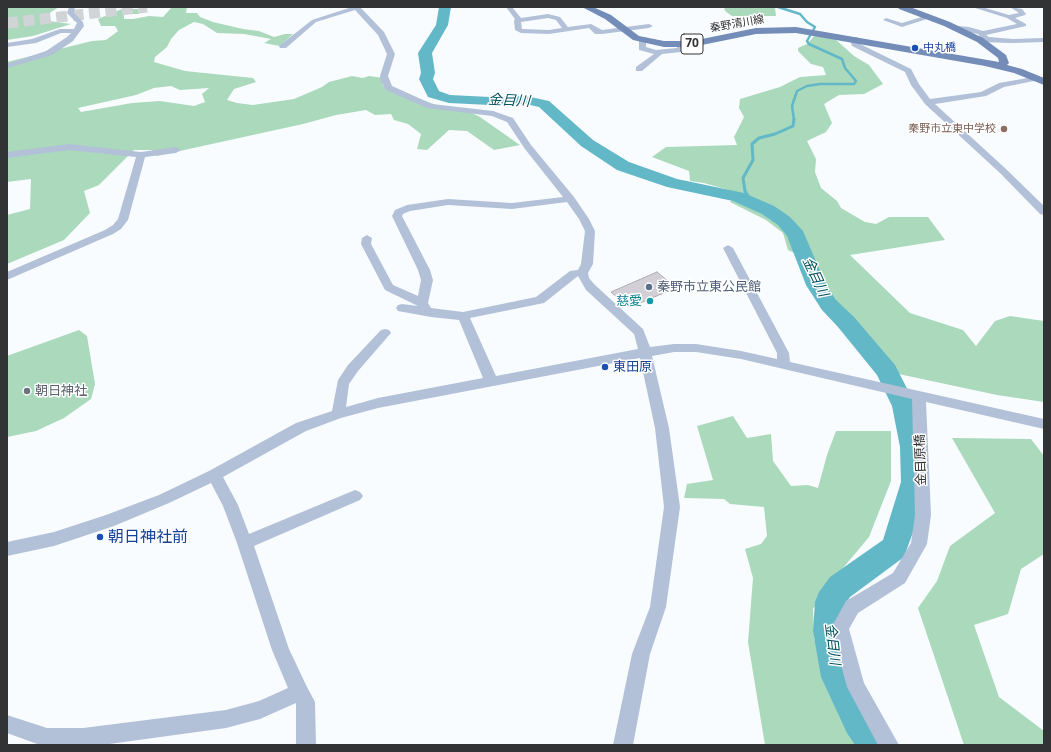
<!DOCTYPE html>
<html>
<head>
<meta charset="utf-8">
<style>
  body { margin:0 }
  #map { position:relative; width:1051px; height:752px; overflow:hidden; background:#f9fcff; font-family:"Noto Sans",sans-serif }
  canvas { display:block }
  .frame { position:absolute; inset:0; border:8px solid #323335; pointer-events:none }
</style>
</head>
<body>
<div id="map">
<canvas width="1051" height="752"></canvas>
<div class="frame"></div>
</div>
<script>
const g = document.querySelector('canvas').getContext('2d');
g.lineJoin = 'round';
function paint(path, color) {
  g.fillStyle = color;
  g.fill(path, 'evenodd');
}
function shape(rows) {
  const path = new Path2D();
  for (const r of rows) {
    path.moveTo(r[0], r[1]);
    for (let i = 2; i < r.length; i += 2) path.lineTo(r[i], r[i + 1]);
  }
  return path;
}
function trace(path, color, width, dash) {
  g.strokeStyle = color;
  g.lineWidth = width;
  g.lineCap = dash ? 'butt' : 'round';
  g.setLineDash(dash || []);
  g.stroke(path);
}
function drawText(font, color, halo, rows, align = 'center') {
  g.font = font + ' "Noto Sans","Noto Sans JP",sans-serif';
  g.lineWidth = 3;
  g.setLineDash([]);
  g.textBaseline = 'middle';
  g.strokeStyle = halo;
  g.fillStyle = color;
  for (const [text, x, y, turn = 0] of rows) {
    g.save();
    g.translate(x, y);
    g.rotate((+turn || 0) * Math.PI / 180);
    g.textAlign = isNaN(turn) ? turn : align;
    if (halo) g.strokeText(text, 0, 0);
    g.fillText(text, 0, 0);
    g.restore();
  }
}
const green = shape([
  [7,7,59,7,48,14,49,21,71,24,33,36,7,40],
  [187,7,186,13,197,13,200,17,213,22,243,29,259,31,274,37,285,34,293,34,280,46,264,43,271,39,244,34,217,33,203,24,194,22,179,30,171,39,167,47,155,57,154,62,185,71,253,78,256,82,234,89,227,100,237,103,253,105,294,99,322,87,329,82,352,76,363,78,369,76,384,78,382,85,439,106,466,110,480,117,520,145,494,150,467,131,449,130,427,150,417,149,421,134,408,124,394,120,391,114,375,115,366,110,336,115,303,124,157,156,152,150,134,150,99,185,84,191,90,213,64,240,7,264,7,215,30,209,31,179,7,182,7,62,92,41,106,40,118,31,115,26,101,26,98,19,122,9,138,9,139,14,124,14,124,19,133,19,149,16,163,17,171,8],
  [171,86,180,90,209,88,202,94,205,102,194,106,160,101,132,103,81,112,78,108,136,95,154,88],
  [724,7,775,8,776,16,732,16,725,11],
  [815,35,835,39,854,56,869,65,883,84,864,94,839,95,824,104,832,123,826,132,807,141,816,159,815,172,821,188,837,201,841,208,865,222,876,224,889,217,928,217,945,240,850,255,910,313,963,330,976,346,995,321,1010,316,1044,321,1044,402,997,395,894,373,866,337,831,303,818,281,809,260,788,250,783,233,766,220,730,202,739,193,704,183,690,181,689,171,652,157,666,147,737,145,734,137,744,117,739,108,740,99,780,87,800,77,826,75,823,67,811,64,798,51,798,48,807,44],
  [79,330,87,336,95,384,91,399,64,418,36,431,7,437,7,356],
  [733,416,747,438,771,434,773,461,791,486,808,485,818,488,827,455,836,431,891,431,891,481,869,537,828,586,813,609,814,639,848,715,847,732,856,745,765,745,748,642,753,578,745,549,761,544,767,536,764,507,730,504,724,499,684,498,687,484,713,480,697,426],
  [952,438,1031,439,1044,456,1044,554,1021,569,1008,614,974,625,999,697,1044,731,1044,745,964,745,918,608,937,581,950,546,995,513]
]);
const streamFar1 = shape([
  [778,7,800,14,807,22,815,27,807,41,809,44,842,59,845,68,856,81,854,84,820,84,807,86,797,91,792,106,794,120]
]);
const stream = shape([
  [751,201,745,191,743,178,753,160,752,144,759,138,775,134,793,126,794,119]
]);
const river = shape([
  [439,7,451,7,448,25,432,53,435,73,433,79,439,91,450,95,490,97,526,96,549,101,593,140,629,162,677,179,744,193,774,206,790,217,803,231,826,285,836,300,854,317,895,365,916,406,926,447,927,482,920,513,904,557,850,597,845,605,843,631,852,673,871,709,887,733,892,745,855,745,847,733,821,677,813,631,815,602,819,592,830,577,883,540,901,482,900,447,892,406,877,375,838,327,822,310,806,285,787,236,778,225,762,214,733,201,667,187,617,170,581,146,539,107,526,104,490,105,449,103,428,97,419,79,421,73,418,53,436,25,439,7]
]);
const building = shape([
  [657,272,676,288,635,305,626,297,620,300,611,292,657,272]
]);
const highwayTunnel = shape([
  [7,23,147,7]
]);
const minor = shape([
  [69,7,75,7,74,13,83,22,84,26,73,41,52,55,7,68,7,64,46,51,67,37,71,33,61,33,36,43,7,47,7,43,32,39,60,29,74,29,77,23,67,13,69,7],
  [352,7,360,7,384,32,395,54,388,76,392,86,432,104,493,111,513,118,531,145,574,197,589,219,595,231,593,264,588,273,589,278,594,284,643,329,650,347,674,344,696,344,741,351,777,359,777,353,723,248,728,245,733,248,789,353,790,362,1044,419,1044,429,926,402,931,515,927,544,905,583,858,613,849,629,864,683,899,745,878,745,847,687,831,628,846,601,893,573,911,543,915,515,912,399,741,359,696,352,674,352,652,356,669,428,680,507,666,607,650,654,633,745,613,745,632,654,650,607,664,507,655,428,640,358,378,408,341,418,306,431,223,477,238,505,249,534,355,490,360,492,363,496,360,500,254,546,289,649,306,685,315,702,316,745,296,745,296,703,260,719,226,728,102,745,40,745,7,733,7,715,47,728,83,728,226,710,259,701,288,688,272,650,237,543,223,506,211,483,169,503,114,526,54,546,7,556,7,542,54,532,106,515,159,495,209,471,296,423,332,411,338,380,348,365,381,330,385,329,389,330,391,333,358,371,349,384,346,407,378,398,483,378,459,320,431,317,398,311,396,308,398,305,402,304,418,306,385,290,361,244,362,238,367,235,372,238,371,244,393,285,418,296,421,280,418,270,392,216,395,210,407,205,448,199,512,203,563,197,525,149,507,122,492,116,427,108,386,90,381,82,380,76,387,54,378,35,355,10,316,22,286,48,280,48,279,46,312,20,352,7],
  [567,202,579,219,585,231,581,264,578,270,570,271,536,297,463,312,431,308,428,303,433,280,430,270,402,216,403,214,410,211,448,205,512,209,567,202],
  [578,276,586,290,634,334,638,349,496,376,470,318,544,303,578,276],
  [506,7,512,7,521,18,548,14,560,17,568,27,591,24,602,30,649,24,653,26,649,28,602,34,595,34,589,28,549,34,521,33,515,30,514,21,515,19,506,7],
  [548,18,556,20,562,28,549,30,522,29,521,22,548,18],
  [972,7,982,7,1009,15,1019,13,1010,7,1022,9,1026,14,1025,15,1015,18,1026,24,1026,26,986,35,989,37,1013,39,1043,38,1044,42,1013,43,977,42,977,38,981,38,978,34,958,30,954,28,958,26,969,27,983,31,1017,24,1007,18,972,7],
  [928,15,930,16,930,18,902,27,883,20,886,18,902,23,928,15],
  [639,37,645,37,646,39,646,47,656,50,677,48,677,44,681,42,685,44,685,50,681,52,662,54,642,71,636,71,636,67,654,54,639,50,639,37],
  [851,37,857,37,858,43,911,69,919,84,930,99,981,92,999,83,1039,76,1039,80,1004,87,986,96,935,104,1006,169,1044,206,1044,215,1040,214,1000,173,925,104,911,85,905,72,852,46,850,39,851,37],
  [69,144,141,152,176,147,181,150,176,153,145,157,128,220,121,229,113,234,7,280,7,272,105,230,113,225,118,219,136,157,69,150,7,158,7,152,69,144]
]);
const major = shape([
  [582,7,593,7,611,15,639,36,664,41,692,41,756,28,796,27,999,62,998,58,977,42,944,26,899,9,898,7,910,7,950,22,983,38,1006,55,1009,63,1007,65,1022,69,1044,78,1044,85,1014,73,985,66,796,33,756,34,692,47,664,47,633,40,605,19,582,7]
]);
const markers = [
  [915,48,4,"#1a4fb4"],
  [1004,129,4,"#8d6e63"],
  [649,287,4,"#5c6f8a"],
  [650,301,4,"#0f9aa8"],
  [605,367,4,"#1a4fb4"],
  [27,391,4,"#6b7280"],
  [100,537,4,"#1a4fb4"]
];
const farStreetnames = [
  ["秦野清川線",737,24,-10]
];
const farTransitnames = [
  ["中丸橋",923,48]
];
const farEducationnames = [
  ["秦野市立東中学校",996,129]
];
const shields = [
  [692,44,22]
];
const shieldNames = [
  ["70",692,44]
];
const serviceNames = [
  ["秦野市立東公民館",657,287]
];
const cultureNames = [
  ["慈愛",642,301]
];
const transitNames = [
  ["東田原",613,367]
];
const worshipNames = [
  ["朝日神社",35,391]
];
const streetNames = [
  ["金目原橋",921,460,-92]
];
const waterNames = [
  ["金目川",509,101,3],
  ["金目川",815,277,65],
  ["金目川",832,644,83]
];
const nearTransitnames = [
  ["朝日神社前",108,537]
];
paint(green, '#aad9bb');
trace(streamFar1, '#63b8c8', 2.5);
trace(stream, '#63b8c8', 3);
paint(river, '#63b8c8');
paint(building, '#d2d0d6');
trace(building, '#aeabb1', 1);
trace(highwayTunnel, '#d1d4d7', 11, [11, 5.5]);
paint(minor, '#b2c0d8');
paint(major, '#738cb8');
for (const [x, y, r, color] of markers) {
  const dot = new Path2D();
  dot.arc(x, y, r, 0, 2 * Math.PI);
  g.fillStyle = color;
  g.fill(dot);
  trace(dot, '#fff', 1.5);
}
drawText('11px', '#323335', '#fff', farStreetnames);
drawText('11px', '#164399', '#fff', farTransitnames, 'left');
drawText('11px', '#785e54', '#fff', farEducationnames, 'right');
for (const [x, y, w] of shields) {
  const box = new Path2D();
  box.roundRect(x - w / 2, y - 10, w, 20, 3);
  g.fillStyle = '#fff';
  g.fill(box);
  trace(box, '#323335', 1);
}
drawText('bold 12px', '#323335', null, shieldNames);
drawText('13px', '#4e5e75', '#fff', serviceNames, 'left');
drawText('13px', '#0d838f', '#fff', cultureNames, 'right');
drawText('13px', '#164399', '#fff', transitNames, 'left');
drawText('13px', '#5b616d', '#fff', worshipNames, 'left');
drawText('13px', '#323335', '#fff', streetNames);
drawText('italic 14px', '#04525e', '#fff', waterNames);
drawText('16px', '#164399', '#fff', nearTransitnames, 'left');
</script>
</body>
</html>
